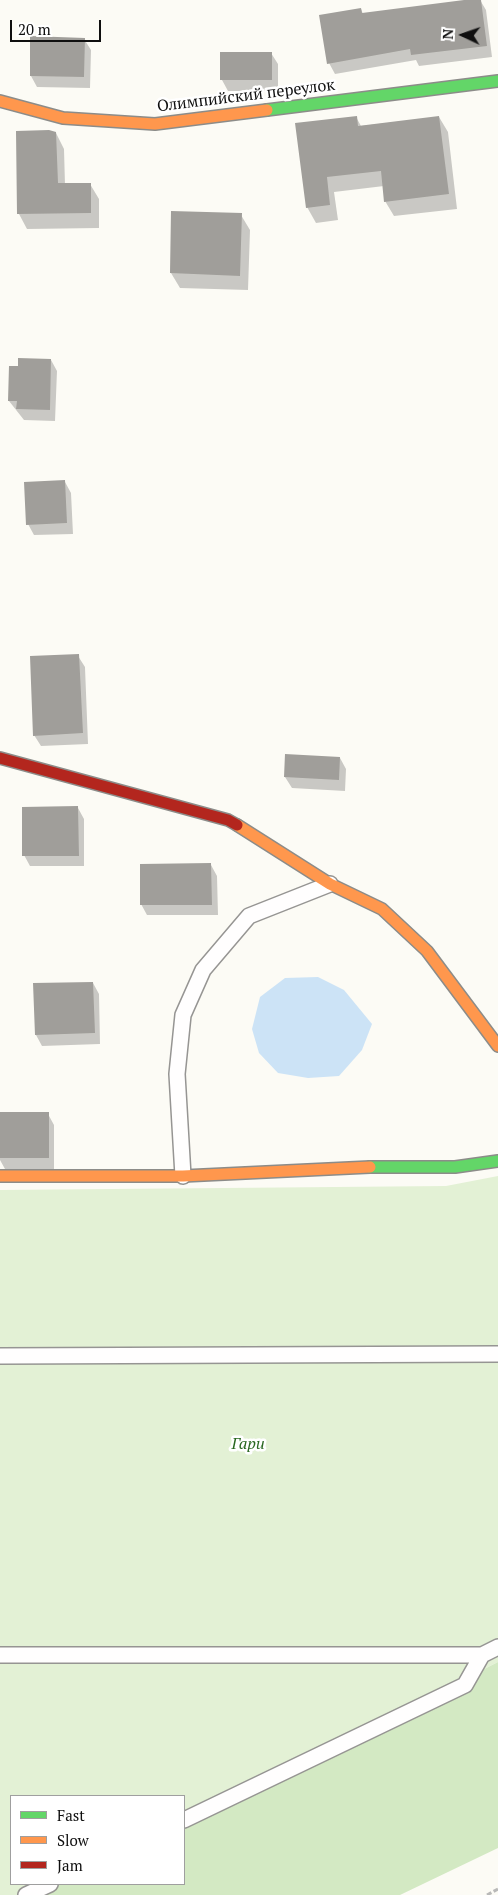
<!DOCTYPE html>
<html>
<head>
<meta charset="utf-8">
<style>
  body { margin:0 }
  #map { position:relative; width:498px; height:1895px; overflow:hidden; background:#fcfbf5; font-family:"PT Serif",serif }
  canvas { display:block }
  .legend { position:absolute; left:10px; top:1795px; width:175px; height:90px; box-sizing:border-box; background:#fff; border:1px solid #9f9f9f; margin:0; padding:6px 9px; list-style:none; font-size:15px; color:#0f0f0f }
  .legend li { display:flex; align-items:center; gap:10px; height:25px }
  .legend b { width:25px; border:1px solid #9f9f9f }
  .north { position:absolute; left:438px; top:10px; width:50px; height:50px; -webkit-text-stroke:4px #fff; paint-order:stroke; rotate:273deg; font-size:14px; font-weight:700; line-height:20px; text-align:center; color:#0f0f0f }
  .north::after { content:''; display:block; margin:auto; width:18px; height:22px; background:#0f0f0f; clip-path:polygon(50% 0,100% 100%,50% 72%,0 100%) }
  .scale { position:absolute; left:10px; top:20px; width:91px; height:22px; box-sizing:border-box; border:2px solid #0f0f0f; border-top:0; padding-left:6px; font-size:15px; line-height:18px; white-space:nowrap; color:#0f0f0f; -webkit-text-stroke:4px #fff; paint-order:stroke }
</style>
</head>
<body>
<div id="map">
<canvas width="498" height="1895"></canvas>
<ul class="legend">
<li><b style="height:6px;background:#63d668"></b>Fast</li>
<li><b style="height:6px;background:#ff974d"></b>Slow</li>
<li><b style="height:6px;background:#b3261e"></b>Jam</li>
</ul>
<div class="north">N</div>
<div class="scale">20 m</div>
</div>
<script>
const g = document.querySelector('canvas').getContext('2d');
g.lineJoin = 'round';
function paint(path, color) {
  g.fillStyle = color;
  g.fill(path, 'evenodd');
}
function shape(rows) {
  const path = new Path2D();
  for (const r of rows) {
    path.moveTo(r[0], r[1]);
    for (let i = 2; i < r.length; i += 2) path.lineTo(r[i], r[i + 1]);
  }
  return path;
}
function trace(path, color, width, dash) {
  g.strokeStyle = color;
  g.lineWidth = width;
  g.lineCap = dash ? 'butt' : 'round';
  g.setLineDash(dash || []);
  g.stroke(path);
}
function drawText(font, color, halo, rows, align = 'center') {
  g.font = font + ' "PT Serif",serif';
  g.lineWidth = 5;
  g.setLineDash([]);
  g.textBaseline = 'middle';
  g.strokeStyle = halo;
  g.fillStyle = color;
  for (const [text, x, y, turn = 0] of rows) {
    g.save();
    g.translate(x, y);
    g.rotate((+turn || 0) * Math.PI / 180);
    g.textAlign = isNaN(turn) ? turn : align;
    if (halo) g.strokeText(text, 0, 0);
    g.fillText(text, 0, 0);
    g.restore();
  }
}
const green = shape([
  [498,1176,498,1662,184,1821,184,1796,11,1796,11,1884,59,1884,37,1895,0,1895,0,1190,446,1186]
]);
const forest = shape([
  [498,1662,498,1848,400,1895,37,1895,59,1884,184,1884,184,1821]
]);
const water = shape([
  [318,977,344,990,372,1024,362,1050,339,1076,308,1078,278,1073,259,1053,252,1029,260,997,285,978]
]);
const shadow = shape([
  [480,0,486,10,492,57,419,66,416,60,335,74,329,63,361,9,363,14],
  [84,39,91,50,90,88,37,87,31,76],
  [271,53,278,64,278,91,228,91,222,80],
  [356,117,361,126,439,117,448,132,457,209,394,216,385,201,384,186,334,192,338,220,316,223,307,207],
  [17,132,56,133,64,149,65,185,90,184,99,199,99,228,27,229,19,214],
  [241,215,250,230,248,290,180,288,171,273],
  [51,360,57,371,55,421,24,420,9,401],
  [65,482,71,493,73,534,34,535,28,524],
  [78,656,85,667,88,744,41,746,34,735],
  [286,756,340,758,346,769,345,791,292,788,285,777],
  [78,808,84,819,84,866,30,866,24,855],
  [211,865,217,876,218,915,147,915,141,904],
  [93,983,99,994,100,1044,42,1046,36,1035],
  [0,1113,48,1114,54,1125,54,1169,5,1169,0,1160]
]);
const building = shape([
  [464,0,481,0,487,46,411,55,410,49,327,64,319,15,361,8,362,13],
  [30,36,85,38,84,77,30,76],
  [220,52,272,52,272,80,220,80],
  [357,116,358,126,439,116,449,194,384,202,381,171,327,177,330,205,306,208,295,123],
  [49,130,56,132,58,183,91,183,91,213,17,214,16,131],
  [171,211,242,213,240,276,170,273],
  [18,358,51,359,50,410,16,409,17,401,8,401,9,366,18,366],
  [65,480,67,523,26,525,24,482],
  [79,654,83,733,33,736,30,656],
  [285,754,340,757,339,780,284,777],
  [78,806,79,856,22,856,22,807],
  [211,863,212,905,140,905,140,864],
  [93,982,95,1033,35,1035,33,983],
  [0,1112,49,1112,49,1158,0,1158]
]);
const path = shape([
  [487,1895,498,1889]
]);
const lane = shape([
  [183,1176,177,1074,183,1015,203,970,249,916,330,884],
  [0,1356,498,1354],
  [0,1655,482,1655,498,1647],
  [184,1820,465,1685,482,1655],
  [26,1895,50,1884]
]);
const fast = shape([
  [267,110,498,81],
  [370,1167,455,1167,498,1161]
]);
const slow = shape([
  [0,101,63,118,155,124,267,110],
  [237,825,330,884,382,909,427,951,498,1046],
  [0,1176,183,1176,370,1167]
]);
const jam = shape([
  [0,758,228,820,237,825]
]);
const streetNames = [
  ["Олимпийский переулок",246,96,-7]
];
const parkNames = [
  ["Гари",248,1444]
];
paint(green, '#e3f1d5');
paint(forest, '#d3e9c3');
paint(water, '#cce3f6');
paint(shadow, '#0003');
paint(building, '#a09e9a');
trace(lane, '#969593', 18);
trace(fast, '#8c8c89', 14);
trace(slow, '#8c8c89', 14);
trace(jam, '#8c8c89', 14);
trace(path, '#b9b9b8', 3, [5, 2.5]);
trace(lane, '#fffefe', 15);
trace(fast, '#63d668', 11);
trace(slow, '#ff974d', 11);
trace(jam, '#b3261e', 11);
drawText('16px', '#0f0f0f', '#fff', streetNames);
drawText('italic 16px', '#28671f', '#fff', parkNames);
</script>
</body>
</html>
